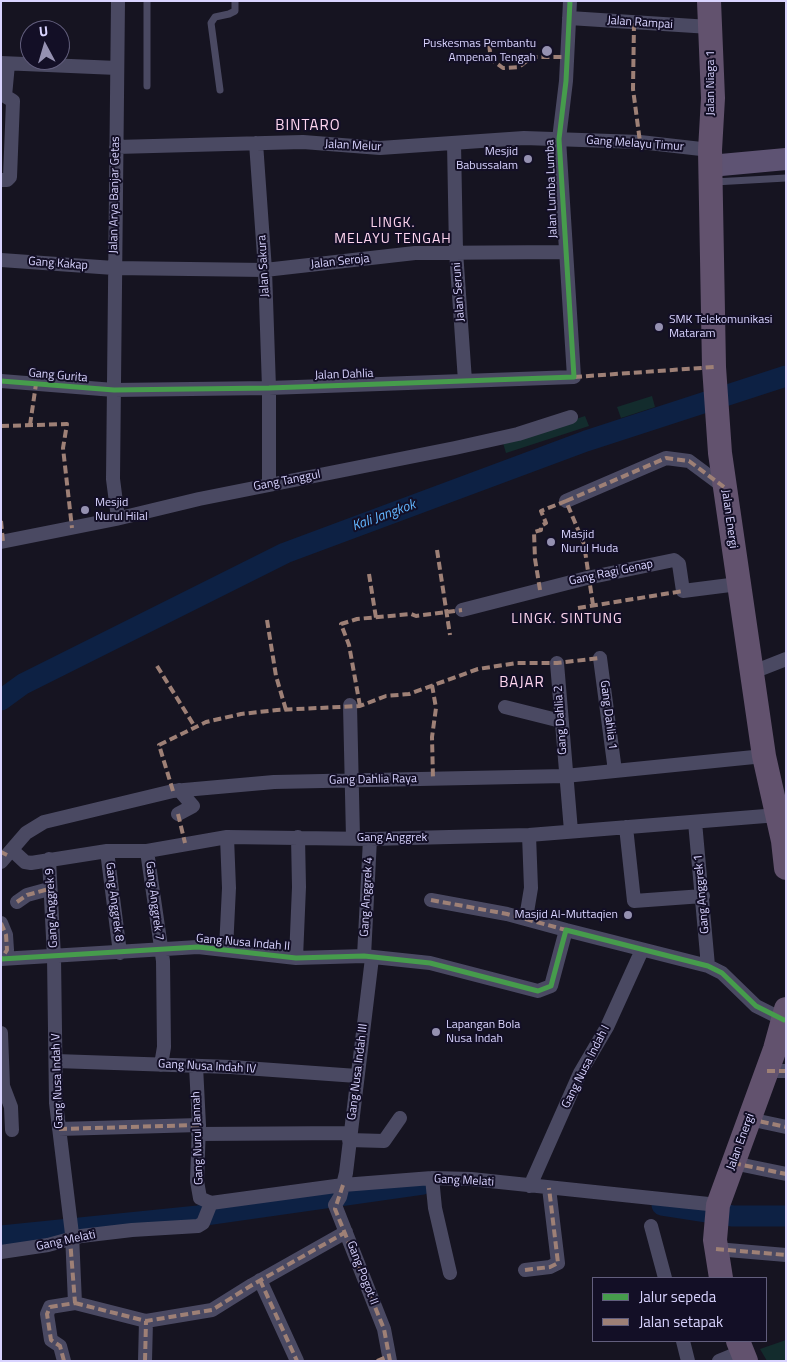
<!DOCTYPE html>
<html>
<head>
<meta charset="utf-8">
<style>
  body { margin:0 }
  #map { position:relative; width:787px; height:1362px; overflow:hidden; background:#161421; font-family:"Titillium Web",sans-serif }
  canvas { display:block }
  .frame { position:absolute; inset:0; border:2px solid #d9d4ff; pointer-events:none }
  .legend { position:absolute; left:592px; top:1277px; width:175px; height:65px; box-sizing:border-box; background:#130f26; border:1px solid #625e7d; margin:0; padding:6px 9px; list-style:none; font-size:15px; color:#d9d4ff }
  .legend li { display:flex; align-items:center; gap:10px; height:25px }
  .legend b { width:25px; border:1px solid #625e7d }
  .north { position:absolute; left:20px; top:20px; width:50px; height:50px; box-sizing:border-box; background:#130f26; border:1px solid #625e7d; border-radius:50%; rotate:354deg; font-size:14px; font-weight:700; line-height:20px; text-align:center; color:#d9d4ff }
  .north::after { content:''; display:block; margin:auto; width:18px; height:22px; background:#9591b1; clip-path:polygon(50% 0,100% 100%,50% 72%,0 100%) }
</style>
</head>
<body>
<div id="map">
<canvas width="787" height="1362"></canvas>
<div class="frame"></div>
<ul class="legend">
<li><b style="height:6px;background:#469c4c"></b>Jalur sepeda</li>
<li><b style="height:6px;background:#9e8076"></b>Jalan setapak</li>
</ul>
<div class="north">U</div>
</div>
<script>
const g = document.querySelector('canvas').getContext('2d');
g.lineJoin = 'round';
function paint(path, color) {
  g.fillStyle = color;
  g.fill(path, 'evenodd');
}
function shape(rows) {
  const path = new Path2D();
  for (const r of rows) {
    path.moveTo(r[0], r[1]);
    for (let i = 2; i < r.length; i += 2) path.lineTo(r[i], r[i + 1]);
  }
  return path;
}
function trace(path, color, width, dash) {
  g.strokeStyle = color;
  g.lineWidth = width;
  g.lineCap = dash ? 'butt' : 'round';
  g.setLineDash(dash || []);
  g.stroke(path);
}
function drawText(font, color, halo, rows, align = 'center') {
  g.font = font + ' "Titillium Web",sans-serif';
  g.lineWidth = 4;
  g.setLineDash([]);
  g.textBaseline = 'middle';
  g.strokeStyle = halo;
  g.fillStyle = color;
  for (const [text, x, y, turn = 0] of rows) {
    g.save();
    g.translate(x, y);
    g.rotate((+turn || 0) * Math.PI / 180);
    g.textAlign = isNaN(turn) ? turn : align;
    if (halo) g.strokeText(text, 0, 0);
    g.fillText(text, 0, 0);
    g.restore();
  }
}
const green = shape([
  [652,396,655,407,621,418,617,407],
  [585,416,589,426,506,453,503,443],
  [786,1340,786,1361,767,1361,760,1349]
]);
const river = shape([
  [1,700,23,684,285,553,586,441,786,376],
  [662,1205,733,1216,786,1216],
  [1,1236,198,1216,423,1184]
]);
const service = shape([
  [147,1,147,86],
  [220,90,211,23,215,17,229,14,235,11,235,1],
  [714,182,786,178]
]);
const minor = shape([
  [118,1,113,479,118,518],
  [569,18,710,27],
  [1,63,117,68],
  [256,143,265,270,269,388,269,485],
  [454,143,456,251,465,381],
  [116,147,303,142,380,148,524,138,640,142,710,150],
  [1,180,7,180,10,177,13,101,5,96,8,64],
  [1,260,114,268,265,270,415,253,565,252],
  [1,381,114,390,269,388,574,377,559,139,566,81,570,1],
  [566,501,666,458,689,461,724,487],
  [1,542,116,519,199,499,455,448,518,434,571,417],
  [462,610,587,578,674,560,679,564,683,591,738,584],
  [600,658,615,771],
  [557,663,571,831],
  [753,672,786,659],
  [350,705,353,838],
  [505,707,561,721],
  [178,814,193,806,179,790],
  [695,822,708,966],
  [626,827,634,901,703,896],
  [12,850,25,862,31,863,107,851,147,851,227,837,370,839,529,835,778,815],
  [107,851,120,953],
  [147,851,163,961,164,1047,161,1065],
  [49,859,54,957,56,1103,72,1234,75,1303,50,1307,47,1314,51,1340,60,1346,64,1361],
  [1,862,26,833,44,822,173,791,274,782,565,776,764,756],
  [431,900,507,914,566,930],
  [17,902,27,895,49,889],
  [526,918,531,888,529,835],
  [1,923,6,935,7,950,1,959],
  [226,949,229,888,227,837],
  [364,956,370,839],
  [296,958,299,887,298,837],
  [372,958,346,1173,340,1197,335,1205,384,1329,390,1361],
  [1,959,198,947,296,958,364,956,430,963,538,991,551,986,566,930,708,966,722,973,756,1006,784,1020],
  [1,1033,3,1086,11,1107,12,1130],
  [56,1061,231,1067,357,1076],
  [196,1066,199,1125,197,1181,200,1198,211,1203,343,1185,432,1178,471,1179,718,1205],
  [767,1071,786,1071],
  [749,1119,786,1127],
  [59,1129,199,1125],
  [198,1134,350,1133],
  [349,1140,384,1141,400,1118],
  [733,1163,786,1174],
  [432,1178,435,1208,450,1273],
  [530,1186,580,1073,607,1027,642,950],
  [651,1226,665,1278],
  [716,1249,786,1255],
  [1,1252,48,1245,81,1236,132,1230,198,1226,203,1223,211,1203],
  [525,1270,550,1267,558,1263,549,1188],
  [260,1280,297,1361],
  [75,1303,146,1321,212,1310,252,1285,346,1232],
  [683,1341,688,1361],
  [145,1361,146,1321],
  [719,1361,741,1352]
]);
const primary = shape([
  [710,166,786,159]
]);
const trunk = shape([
  [709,1,713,98,710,150,714,367,720,453,764,756,783,841,786,868],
  [721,1278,715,1240,718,1205,775,1049,786,1009],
  [738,1341,746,1361]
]);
const quiet = shape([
  [634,23,633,89,640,142],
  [489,44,491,59,503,68,519,67,532,57,567,57],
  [574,377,714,367],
  [30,425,36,384],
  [1,426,67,424,63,448,72,528],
  [566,501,666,458,689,461,724,487],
  [1,521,3,542],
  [437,550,450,635],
  [369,574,376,618],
  [540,590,535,559,534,532,541,530,541,526,546,523,541,511,566,501,584,544,593,605],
  [578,608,683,591],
  [267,620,276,676,286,710],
  [157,666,195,727],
  [432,685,436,708,432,737,433,779],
  [360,706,349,645,341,624,357,619,411,614,416,616,462,610],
  [173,791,159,745,206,722,241,714,277,710,360,706,386,696,409,694,478,669,517,663,557,663,600,658],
  [178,814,185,843],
  [1,852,7,855],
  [431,900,507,914,566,930],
  [17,902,27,895,49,889],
  [1,923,6,935,7,950,1,959],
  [767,1071,786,1071],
  [749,1119,786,1127],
  [59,1129,199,1125],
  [733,1163,786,1174],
  [343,1185,335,1209,384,1329,390,1361],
  [716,1249,786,1255],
  [525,1270,550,1267,558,1263,549,1188],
  [260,1280,297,1361],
  [75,1303,146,1321,212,1310,252,1285,346,1232],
  [64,1361,60,1346,51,1340,47,1314,50,1307,75,1303,70,1239],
  [145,1361,146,1321],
  [377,1361,389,1356]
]);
const cycleway = shape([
  [1,381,114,390,269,388,574,377,559,139,566,81,570,1],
  [1,959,198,947,296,958,364,956,430,963,538,991,551,986,566,930,708,966,722,973,756,1006,784,1020]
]);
const markers = [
  [547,51,6,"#9591b1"],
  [528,159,5,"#9591b1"],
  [659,327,5,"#9591b1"],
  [85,510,5,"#9591b1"],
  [551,542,5,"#9591b1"],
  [628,915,5,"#9591b1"],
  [436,1032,5,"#9591b1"]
];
const streetNames = [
  ["Jalan Rampai",640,23,4],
  ["Jalan Niaga 1",711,83,-90],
  ["Gang Melayu Timur",635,144,4],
  ["Jalan Melur",353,146,3],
  ["Jalan Lumba Lumba",552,189,-92],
  ["Jalan Arya Banjar Getas",115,195,-89],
  ["Jalan Seroja",340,262,-6],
  ["Gang Kakap",58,264,4],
  ["Jalan Sakura",264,266,-93],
  ["Jalan Seruni",459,292,-94],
  ["Jalan Dahlia",344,375,-2],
  ["Gang Gurita",58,376,5],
  ["Gang Tanggul",287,481,-11],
  ["Jalan Energi",729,519,82],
  ["Gang Ragi Genap",611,573,-12],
  ["Gang Dahlia 1",608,715,83],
  ["Gang Dahlia 2",561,720,-94],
  ["Gang Dahlia Raya",373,780,-1],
  ["Gang Anggrek",392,838],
  ["Gang Anggrek 1",702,894,-95],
  ["Gang Anggrek 4",367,897,-87],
  ["Gang Anggrek 7",154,901,83],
  ["Gang Anggrek 8",114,902,83],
  ["Gang Anggrek 9",52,908,-93],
  ["Gang Nusa Indah II",243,943,5],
  ["Gang Nusa Indah IV",207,1067,3],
  ["Gang Nusa Indah I",586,1067,-63],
  ["Gang Nusa Indah III",358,1072,-83],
  ["Gang Nusa Indah V",58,1081,-92],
  ["Gang Nurul Jannah",198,1138,-92],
  ["Jalan Energi",741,1142,-70],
  ["Gang Melati",464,1181,3],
  ["Gang Melati",66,1241,-12],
  ["Gang Pogot II",362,1273,69]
];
const poiNames = [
  ["Puskesmas Pembantu",536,44,"right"],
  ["Ampenan Tengah",536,58,"right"],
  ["Mesjid",518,152,"right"],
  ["Babussalam",518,166,"right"],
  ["SMK Telekomunikasi",669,320],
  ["Mataram",669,334],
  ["Mesjid",95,503],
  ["Nurul Hilal",95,517],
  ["Masjid",561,535],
  ["Nurul Huda",561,549],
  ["Masjid Al-Muttaqien",618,915,"right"],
  ["Lapangan Bola",446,1025],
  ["Nusa Indah",446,1039]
];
const neighbourhoodNames = [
  ["LINGK.",393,224],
  ["MELAYU TENGAH",393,240],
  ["LINGK. SINTUNG",567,620]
];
const waterNames = [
  ["Kali Jangkok",384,516,-20]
];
const quarterNames = [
  ["BINTARO",308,126],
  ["BAJAR",522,683]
];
paint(green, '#132c2d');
trace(river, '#0d2144', 21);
trace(service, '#4a4962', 7);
trace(minor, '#4a4962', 14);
trace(primary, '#5e5373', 22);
trace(trunk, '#62526e', 24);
trace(quiet, '#9e8076', 4, [8, 4]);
trace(cycleway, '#469c4c', 5);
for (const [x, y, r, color] of markers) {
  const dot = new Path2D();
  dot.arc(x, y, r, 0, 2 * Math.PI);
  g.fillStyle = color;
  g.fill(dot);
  trace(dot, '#130f26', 2);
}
drawText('12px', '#d9d4ff', '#130f26', streetNames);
drawText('12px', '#d9d4ff', '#130f26', poiNames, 'left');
g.letterSpacing = '1px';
drawText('14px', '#ffd6f0', '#130f26', neighbourhoodNames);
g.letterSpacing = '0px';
drawText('italic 14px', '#62b6ff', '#130f26', waterNames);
g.letterSpacing = '1px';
drawText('15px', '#ffd6f0', '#130f26', quarterNames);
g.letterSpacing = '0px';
</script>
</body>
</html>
